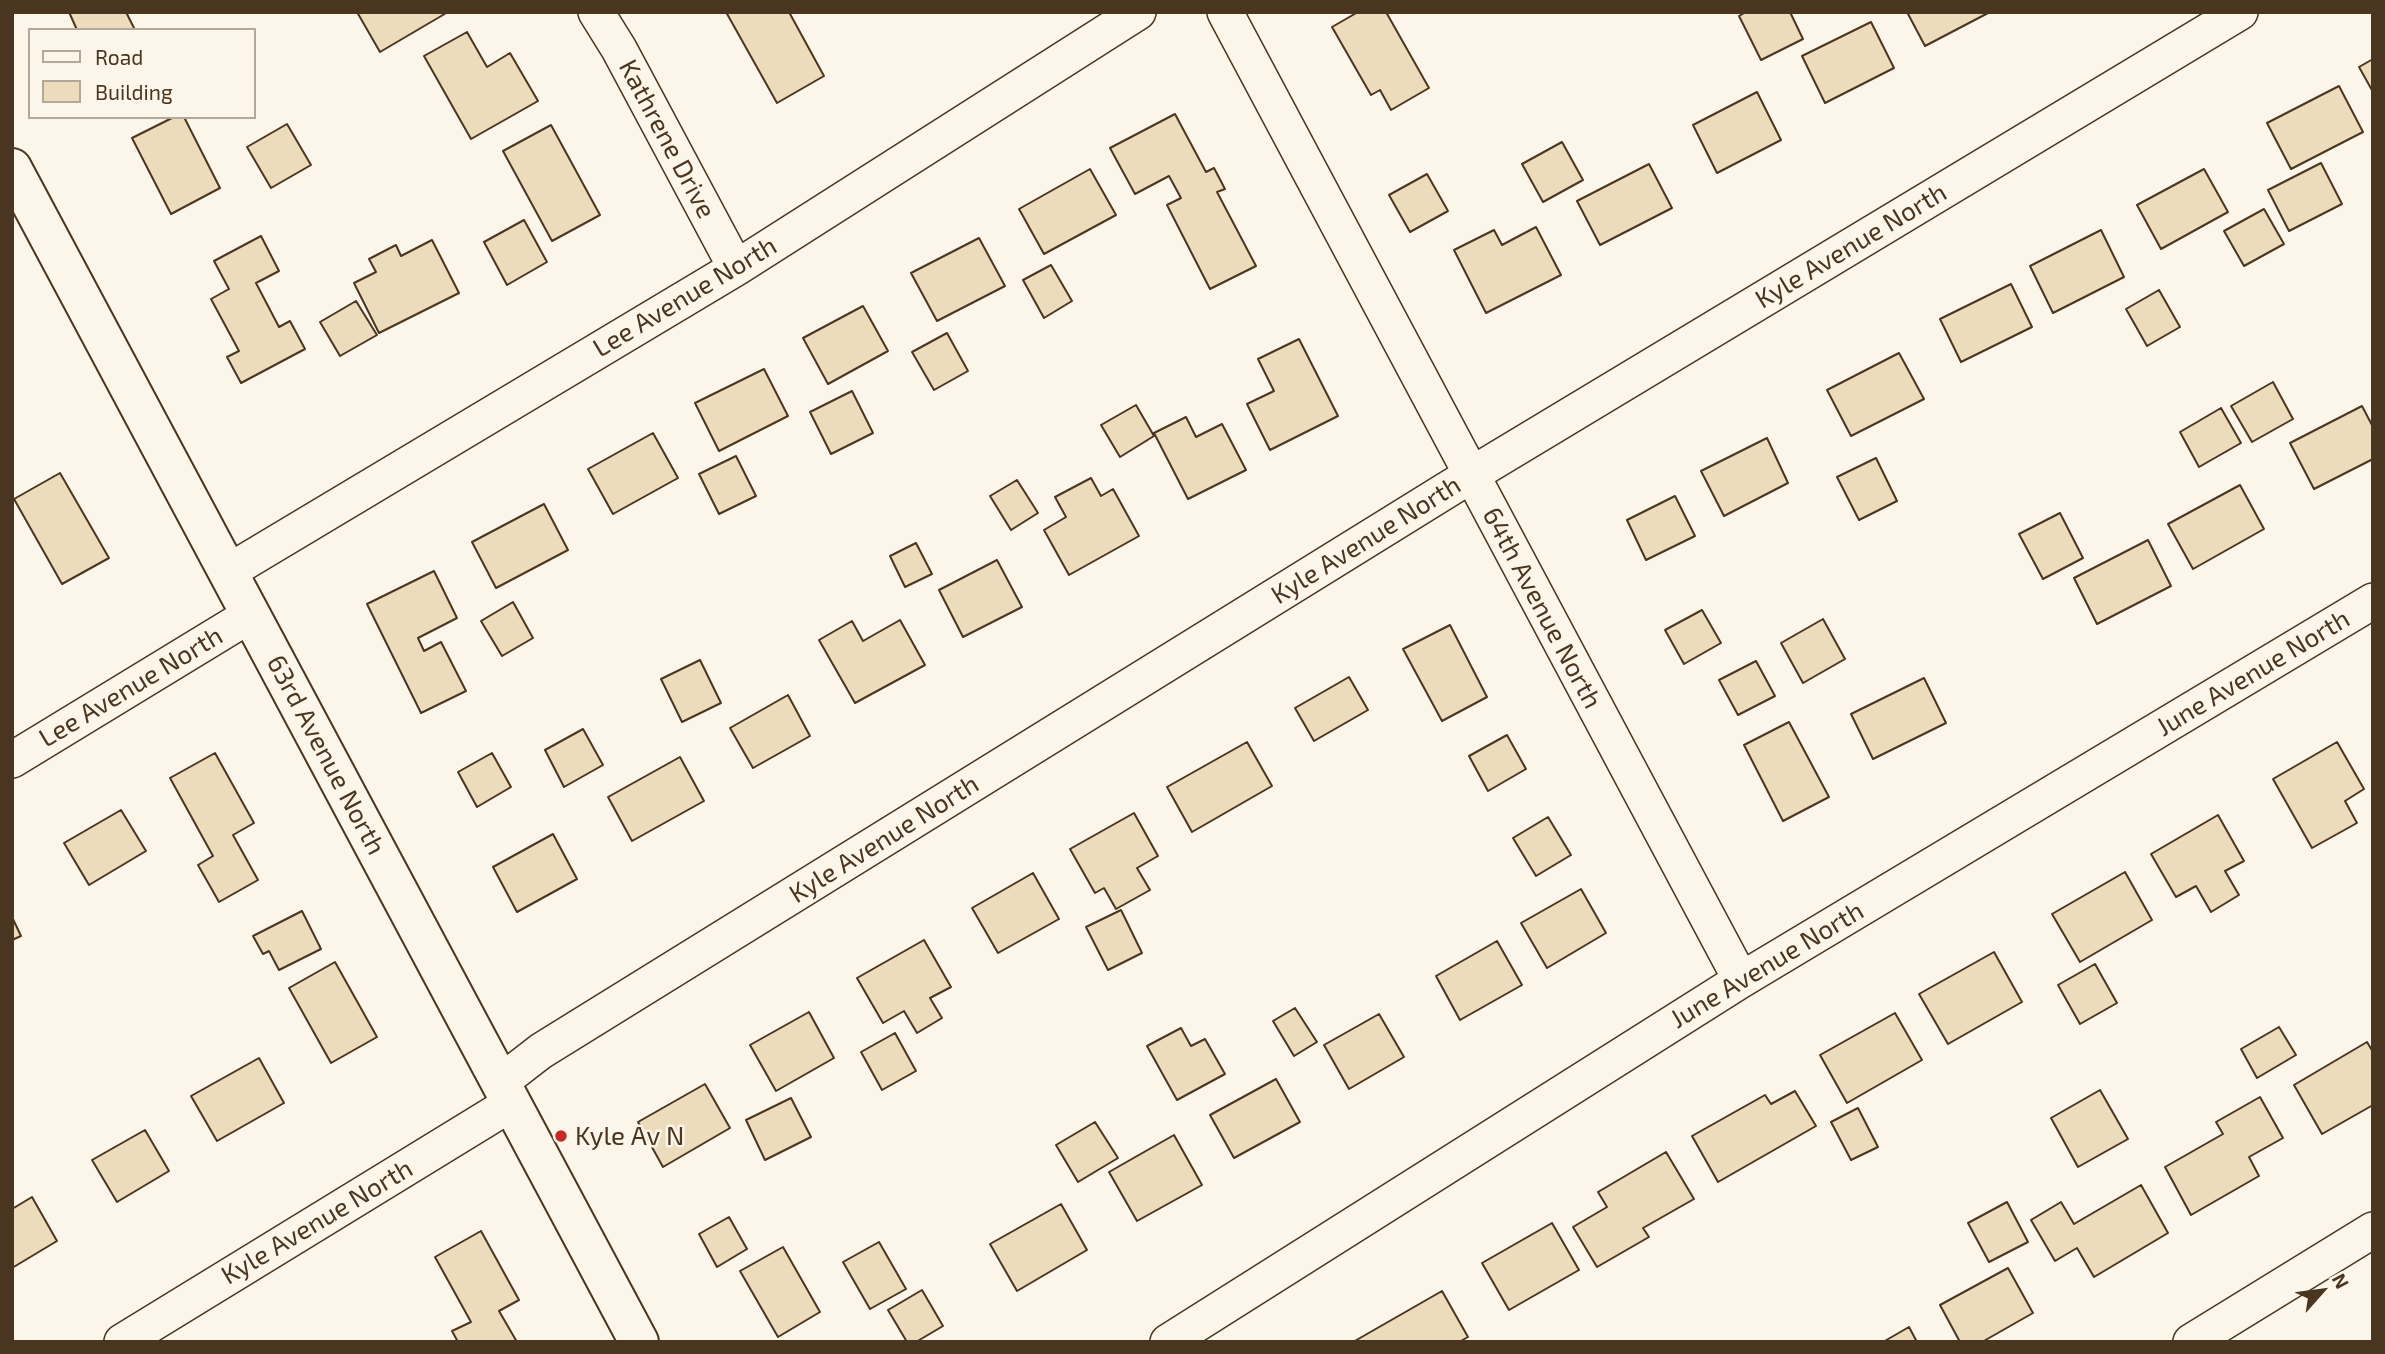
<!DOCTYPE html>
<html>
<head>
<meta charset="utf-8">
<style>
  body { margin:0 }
  #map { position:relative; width:2385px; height:1354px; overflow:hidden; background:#fbf6e9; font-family:"Exo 2",sans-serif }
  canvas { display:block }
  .frame { position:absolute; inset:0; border:14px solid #4a3520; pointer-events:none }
  .legend { position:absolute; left:28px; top:28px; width:228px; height:91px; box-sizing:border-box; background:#fbf6e9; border:2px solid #b4a999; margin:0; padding:9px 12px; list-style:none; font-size:21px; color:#4a3520 }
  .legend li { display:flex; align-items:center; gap:14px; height:35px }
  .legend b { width:35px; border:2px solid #b4a999 }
  .north { position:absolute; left:2287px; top:1256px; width:70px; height:70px; -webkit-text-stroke:5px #fbf6e9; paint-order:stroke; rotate:62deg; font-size:19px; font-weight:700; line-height:28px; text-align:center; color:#4a3520 }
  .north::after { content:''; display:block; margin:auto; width:24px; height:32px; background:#4a3520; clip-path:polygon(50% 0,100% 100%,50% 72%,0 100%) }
</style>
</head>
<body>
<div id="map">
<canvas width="2385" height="1354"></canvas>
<div class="frame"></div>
<ul class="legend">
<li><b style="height:9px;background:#fbf6e9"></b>Road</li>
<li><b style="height:19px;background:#ecdcbc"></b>Building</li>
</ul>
<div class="north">N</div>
</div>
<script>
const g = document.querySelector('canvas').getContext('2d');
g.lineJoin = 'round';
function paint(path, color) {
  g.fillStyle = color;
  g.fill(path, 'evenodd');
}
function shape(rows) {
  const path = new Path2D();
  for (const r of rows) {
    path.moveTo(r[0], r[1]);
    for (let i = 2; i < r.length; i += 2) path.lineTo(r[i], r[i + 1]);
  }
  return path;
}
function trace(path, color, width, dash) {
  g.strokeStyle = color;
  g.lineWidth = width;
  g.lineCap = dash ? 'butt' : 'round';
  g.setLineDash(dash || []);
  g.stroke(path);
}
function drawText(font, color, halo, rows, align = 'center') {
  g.font = font + ' "Exo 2",sans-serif';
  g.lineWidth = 5;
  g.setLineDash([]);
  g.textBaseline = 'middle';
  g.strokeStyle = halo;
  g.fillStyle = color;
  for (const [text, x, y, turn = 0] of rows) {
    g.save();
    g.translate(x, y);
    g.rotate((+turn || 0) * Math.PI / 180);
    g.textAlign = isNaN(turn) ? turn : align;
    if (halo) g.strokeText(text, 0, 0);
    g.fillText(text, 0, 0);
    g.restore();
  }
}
const building = shape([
  [69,12,126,12,135,30,77,30,69,12],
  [357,12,448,12,380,52,357,12],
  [726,12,789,12,824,76,777,103,726,12],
  [1358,12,1386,12,1429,88,1391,110,1380,90,1371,95,1332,27,1358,12],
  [1746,12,1790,12,1803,39,1761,60,1739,16,1746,12],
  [1907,12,1990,12,1925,46,1907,12],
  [1871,22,1894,68,1825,103,1802,56,1871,22],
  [467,32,487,67,510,53,538,101,471,139,424,56,467,32],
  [2373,59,2373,92,2359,67,2373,59],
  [2339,86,2363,132,2291,169,2267,123,2339,86],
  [1757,92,1781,140,1717,173,1693,125,1757,92],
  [1175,114,1206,172,1214,168,1225,189,1217,192,1256,266,1210,289,1167,205,1181,198,1169,176,1135,194,1110,148,1175,114],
  [174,117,184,117,220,188,171,214,132,138,174,117],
  [287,124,311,165,271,188,247,147,287,124],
  [551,125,600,215,552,241,503,151,551,125],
  [1562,142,1583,180,1543,202,1522,164,1562,142],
  [2321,163,2342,204,2289,231,2268,190,2321,163],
  [1649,164,1672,208,1600,245,1577,201,1649,164],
  [1090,169,1116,215,1044,254,1019,209,1090,169],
  [2204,169,2228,212,2161,249,2137,205,2204,169],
  [1427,174,1448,211,1410,232,1389,195,1427,174],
  [2264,209,2284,244,2244,266,2224,231,2264,209],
  [524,220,547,262,507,285,484,242,524,220],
  [1536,227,1561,275,1486,313,1454,250,1494,230,1502,245,1536,227],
  [2101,230,2124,277,2053,313,2030,266,2101,230],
  [261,236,279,271,256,283,279,327,290,321,305,349,241,383,227,357,239,351,211,299,229,289,214,261,261,236],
  [979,238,1005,286,937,321,911,273,979,238],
  [432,240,459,293,379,333,354,283,376,272,369,259,396,245,401,256,432,240],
  [1051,265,1072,301,1044,318,1023,280,1051,265],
  [2011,284,2032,327,1961,362,1940,319,2011,284],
  [2159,290,2180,327,2147,346,2126,309,2159,290],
  [356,301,377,335,340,356,320,322,356,301],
  [863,306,888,351,828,384,803,338,863,306],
  [947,333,968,371,934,390,912,352,947,333],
  [1299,339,1338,416,1270,450,1247,404,1274,391,1258,359,1299,339],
  [1899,353,1924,399,1851,436,1827,390,1899,353],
  [764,369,788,416,719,451,695,403,764,369],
  [2273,382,2293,419,2252,442,2231,406,2273,382],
  [852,391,873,433,831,454,810,412,852,391],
  [1136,405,1154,436,1120,457,1101,425,1136,405],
  [2362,406,2373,427,2373,459,2314,489,2290,443,2362,406],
  [2221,408,2241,443,2199,467,2180,432,2221,408],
  [1186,417,1196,437,1222,424,1246,470,1188,499,1154,433,1186,417],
  [653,433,678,478,613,514,588,469,653,433],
  [1767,438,1788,483,1724,516,1701,471,1767,438],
  [736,456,756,496,719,514,699,474,736,456],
  [1876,458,1897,501,1859,520,1837,477,1876,458],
  [60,473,109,558,62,584,14,499,60,473],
  [1091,478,1101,496,1113,489,1139,536,1069,575,1044,530,1066,517,1055,497,1091,478],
  [1017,480,1038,513,1011,530,990,496,1017,480],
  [2240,485,2264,529,2193,569,2168,524,2240,485],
  [1675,496,1695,536,1646,560,1627,520,1675,496],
  [544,504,568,550,496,588,472,542,544,504],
  [2060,513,2083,558,2043,579,2019,534,2060,513],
  [2148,540,2171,586,2097,624,2074,578,2148,540],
  [916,543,932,574,905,587,890,556,916,543],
  [997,560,1022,607,963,637,939,590,997,560],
  [434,571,457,618,418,638,424,651,441,642,466,691,421,713,367,604,434,571],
  [513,602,533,638,502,656,481,621,513,602],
  [1702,610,1721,643,1684,664,1665,630,1702,610],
  [1823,619,1845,659,1803,683,1781,643,1823,619],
  [900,620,925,665,855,703,819,640,852,621,863,641,900,620],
  [1450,625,1487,697,1442,721,1403,649,1450,625],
  [700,660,721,703,682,722,661,679,700,660],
  [1756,661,1775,696,1738,715,1719,680,1756,661],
  [1349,677,1368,710,1314,741,1295,708,1349,677],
  [1924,678,1946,723,1873,759,1851,714,1924,678],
  [788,695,810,736,753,768,730,728,788,695],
  [1789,722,1829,797,1783,821,1744,745,1789,722],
  [583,729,603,765,564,787,545,750,583,729],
  [1507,735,1526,769,1488,791,1469,756,1507,735],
  [1247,742,1272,786,1192,832,1167,787,1247,742],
  [2337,742,2364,789,2345,801,2357,823,2312,848,2273,779,2337,742],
  [215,753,254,823,233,835,258,880,219,902,198,865,213,856,170,778,215,753],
  [492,753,511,787,477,807,458,772,492,753],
  [680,757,704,801,632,841,608,797,680,757],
  [121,810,146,851,89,885,64,843,121,810],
  [1134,813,1158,856,1137,868,1150,890,1116,909,1104,888,1095,893,1070,849,1134,813],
  [2218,815,2244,861,2225,871,2239,895,2211,912,2196,886,2176,897,2151,854,2218,815],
  [1548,817,1571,855,1536,876,1513,838,1548,817],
  [553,834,577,879,517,912,493,867,553,834],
  [2125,872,2152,920,2080,962,2052,914,2125,872],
  [1033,873,1059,919,998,953,972,908,1033,873],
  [1581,889,1606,933,1547,968,1521,923,1581,889],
  [1121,910,1142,953,1108,970,1086,927,1121,910],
  [302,911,321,949,279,970,269,951,263,954,253,936,302,911],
  [12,917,21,936,12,940,12,917],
  [924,940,951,987,930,998,942,1018,917,1033,904,1011,883,1023,857,978,924,940],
  [1497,941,1522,985,1460,1020,1436,976,1497,941],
  [1994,952,2022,1002,1948,1044,1919,994,1994,952],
  [335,962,377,1037,331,1063,289,988,335,962],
  [2095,964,2117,1003,2080,1024,2058,985,2095,964],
  [1295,1008,1317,1042,1294,1056,1273,1021,1295,1008],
  [809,1012,834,1058,776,1091,750,1045,809,1012],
  [1895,1013,1922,1060,1847,1103,1820,1055,1895,1013],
  [1379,1014,1404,1057,1349,1089,1324,1045,1379,1014],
  [2279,1027,2296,1055,2257,1078,2241,1049,2279,1027],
  [1181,1028,1191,1046,1205,1039,1225,1074,1177,1100,1147,1046,1181,1028],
  [895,1033,916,1071,882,1090,861,1052,895,1033],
  [2367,1042,2373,1052,2373,1105,2322,1134,2294,1085,2367,1042],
  [259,1058,284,1103,217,1141,191,1096,259,1058],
  [1276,1079,1300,1122,1234,1158,1210,1115,1276,1079],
  [705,1084,730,1128,663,1167,638,1122,705,1084],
  [2100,1090,2128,1139,2078,1167,2051,1118,2100,1090],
  [1795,1091,1816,1126,1718,1182,1692,1136,1765,1095,1771,1104,1795,1091],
  [2260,1097,2283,1138,2249,1157,2259,1176,2191,1215,2165,1167,2223,1134,2216,1122,2260,1097],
  [791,1098,811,1137,765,1160,746,1120,791,1098],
  [1858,1108,1878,1147,1851,1160,1831,1122,1858,1108],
  [1095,1122,1118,1158,1078,1182,1056,1145,1095,1122],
  [145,1130,169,1171,117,1202,92,1160,145,1130],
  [1174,1135,1202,1185,1137,1221,1109,1172,1174,1135],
  [1666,1152,1694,1199,1643,1228,1649,1237,1597,1267,1573,1227,1607,1207,1598,1192,1666,1152],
  [2141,1185,2168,1233,2094,1277,2077,1248,2055,1261,2031,1220,2061,1202,2074,1224,2141,1185],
  [32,1197,57,1241,12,1268,12,1209,32,1197],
  [2007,1202,2028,1242,1989,1262,1968,1223,2007,1202],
  [1061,1204,1087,1250,1017,1291,990,1244,1061,1204],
  [729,1217,747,1249,717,1267,699,1234,729,1217],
  [1552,1223,1579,1270,1509,1310,1482,1263,1552,1223],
  [481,1231,519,1300,499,1311,517,1342,458,1342,452,1331,471,1322,435,1257,481,1231],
  [879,1242,906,1289,870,1309,843,1262,879,1242],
  [783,1247,820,1312,778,1337,740,1271,783,1247],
  [2008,1268,2033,1313,1982,1342,1960,1342,1940,1305,2008,1268],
  [922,1290,943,1326,916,1342,907,1342,888,1310,922,1290],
  [1442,1291,1468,1337,1459,1342,1353,1342,1442,1291],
  [1909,1327,1917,1342,1883,1342,1909,1327]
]);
const street = shape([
  [596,12,619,49,736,268],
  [1225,12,1741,980],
  [228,572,736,268,1138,12],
  [12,760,250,615],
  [501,1082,541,1051,1471,475,2240,12],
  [122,1342,512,1103],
  [1168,1342,1741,980,2373,601],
  [2191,1342,2373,1230]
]);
const secondary = shape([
  [12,168,639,1342]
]);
const markers = [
  [561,1136,7,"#c62828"]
];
const streetNames = [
  ["Kathrene Drive",667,139,62],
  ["Kyle Avenue North",1851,246,-31],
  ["Lee Avenue North",685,297,-31],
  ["Kyle Avenue North",1366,540,-32],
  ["64th Avenue North",1542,608,62],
  ["June Avenue North",2253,673,-31],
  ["Lee Avenue North",131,687,-31],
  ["63rd Avenue North",326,755,62],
  ["Kyle Avenue North",884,839,-32],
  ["June Avenue North",1767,965,-31],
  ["Kyle Avenue North",317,1222,-31]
];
const poiNames = [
  ["Kyle Av N",575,1136]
];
paint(building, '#ecdcbc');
trace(building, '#4a3520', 2);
trace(street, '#4a3520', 38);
trace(secondary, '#4a3520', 42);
trace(street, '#fbf6e9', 35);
trace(secondary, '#fbf6e9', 38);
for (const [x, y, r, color] of markers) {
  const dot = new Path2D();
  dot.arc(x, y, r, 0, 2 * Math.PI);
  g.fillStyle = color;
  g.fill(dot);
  trace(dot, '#fbf6e9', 2.5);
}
drawText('26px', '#4a3520', '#fbf6e9', streetNames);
drawText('26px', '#4a3520', '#fbf6e9', poiNames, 'left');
</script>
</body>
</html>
